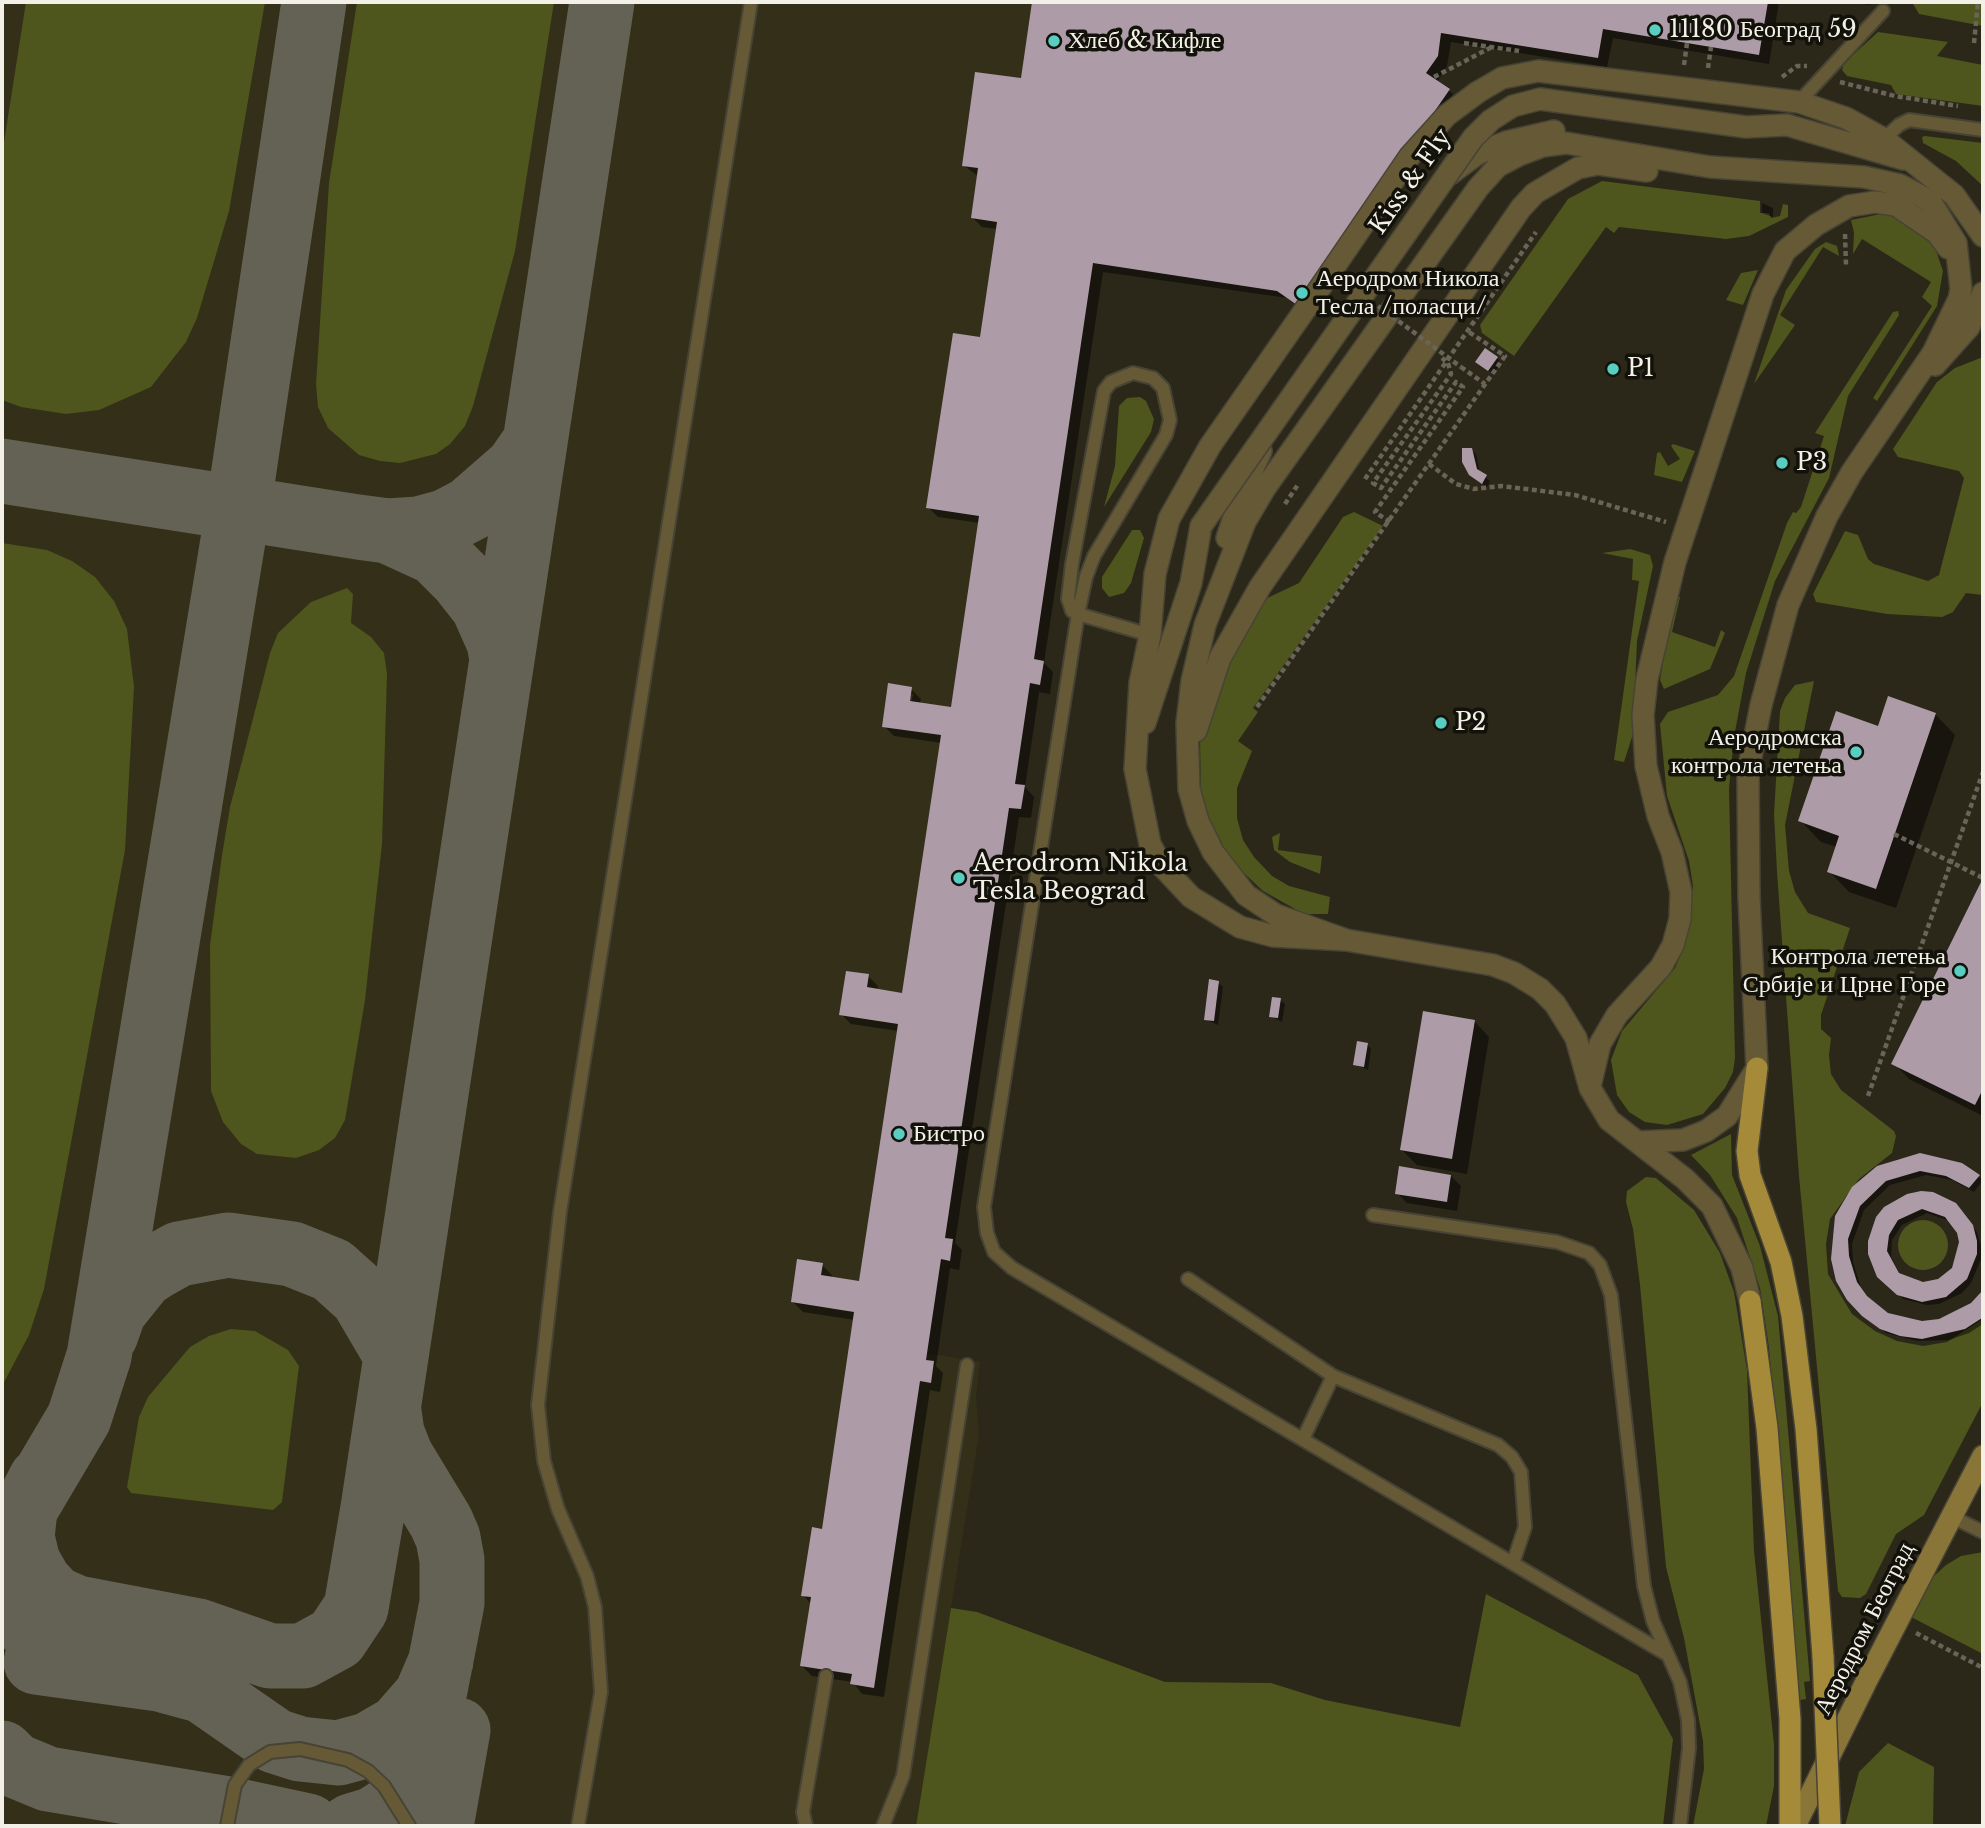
<!DOCTYPE html>
<html>
<head>
<meta charset="utf-8">
<style>
  body { margin:0 }
  #map { position:relative; width:1985px; height:1828px; overflow:hidden; background:#2b2819; font-family:"Libre Baskerville",serif }
  canvas { display:block }
  .frame { position:absolute; inset:0; border:4px solid #f3f1e7; pointer-events:none }
</style>
</head>
<body>
<div id="map">
<canvas width="1985" height="1828"></canvas>
<div class="frame"></div>
</div>
<script>
const g = document.querySelector('canvas').getContext('2d');
g.lineJoin = 'round';
function paint(path, color) {
  g.fillStyle = color;
  g.fill(path, 'evenodd');
}
function shape(rows) {
  const path = new Path2D();
  for (const r of rows) {
    if (r.length === 3) {
      path.moveTo(r[0] + r[2], r[1]);
      path.arc(r[0], r[1], r[2], 0, 2 * Math.PI);
      continue;
    }
    path.moveTo(r[0], r[1]);
    for (let i = 2; i < r.length; i += 2) path.lineTo(r[i], r[i + 1]);
  }
  return path;
}
function trace(path, color, width, dash) {
  g.strokeStyle = color;
  g.lineWidth = width;
  g.lineCap = dash ? 'butt' : 'round';
  g.setLineDash(dash || []);
  g.stroke(path);
}
function drawText(font, color, halo, rows, align = 'center') {
  g.font = font + ' "Libre Baskerville",serif';
  g.lineWidth = 7;
  g.setLineDash([]);
  g.textBaseline = 'middle';
  g.strokeStyle = halo;
  g.fillStyle = color;
  for (const [text, x, y, turn = 0] of rows) {
    g.save();
    g.translate(x, y);
    g.rotate((+turn || 0) * Math.PI / 180);
    g.textAlign = isNaN(turn) ? turn : align;
    if (halo) g.strokeText(text, 0, 0);
    g.fillText(text, 0, 0);
    g.restore();
  }
}
const built = shape([
  [2,2,1768,2,1759,55,1604,29,1598,58,1441,33,1438,56,1277,291,1093,263,1034,659,1044,661,1040,685,1030,683,1015,783,1025,785,1021,809,1009,808,945,1237,953,1239,950,1261,941,1260,927,1353,980,1362,976,1396,979,1434,916,1826,2,1826]
]);
const green = shape([
  [26,2,265,2,229,211,197,318,186,342,151,387,99,410,66,414,21,407,2,400,2,155],
  [357,2,554,2,515,251,473,406,465,426,450,444,436,454,400,463,380,461,359,455,328,428,318,407,316,384,329,183],
  [1912,2,1983,2,1983,26,1919,14],
  [1878,32,1948,42,1937,56,1983,65,1983,106,1896,94,1891,85,1847,76,1842,70,1844,63],
  [1925,136,1983,143,1983,186,1956,161,1923,143,1922,137],
  [1602,181,1760,201,1760,213,1769,213,1771,218,1780,216,1783,204,1788,205,1788,217,1749,236,1726,239,1619,227,1614,233,1606,227,1514,356,1482,333,1480,325,1568,199],
  [1881,214,1893,215,1933,242,1943,271,1937,306,1877,401,1873,398,1932,306,1922,297,1931,282,1862,239,1853,254,1854,233,1851,220],
  [1826,242,1837,246,1839,256,1823,247,1780,315,1795,325,1754,384,1786,290,1815,249],
  [1758,270,1743,305,1726,300,1741,273],
  [1898,311,1899,315,1848,396,1829,478,1775,581,1746,673,1734,737,1729,789,1735,1058,1733,1072,1725,1088,1703,1114,1667,1125,1645,1122,1629,1112,1617,1095,1611,1060,1622,1031,1675,968,1685,945,1693,886,1689,861,1667,796,1660,724,1668,712,1718,695,1734,676,1787,523,1793,512,1796,513,1801,507,1824,436,1815,433,1893,312],
  [1983,357,1983,595,1966,593,1953,612,1942,617,1887,614,1816,602,1813,594,1845,531,1858,535,1868,559,1874,564,1928,581,1939,575,1964,478,1959,471,1898,457,1893,449,1937,382,1955,368],
  [1140,397,1146,401,1154,419,1151,432,1104,507,1115,466,1119,406,1127,398],
  [1673,444,1695,451,1682,482,1654,475,1657,453,1660,452,1668,466,1680,459,1671,446],
  [1354,512,1383,526,1253,708,1258,712,1238,741,1252,751,1237,788,1237,818,1243,840,1254,857,1272,876,1289,886,1330,897,1328,914,1304,914,1263,891,1232,862,1212,827,1201,793,1200,741,1216,691,1261,601,1299,583,1343,517],
  [1132,530,1140,530,1144,538,1131,583,1124,593,1109,597,1102,588,1102,577],
  [2,543,47,550,72,561,95,577,114,601,127,629,134,687,125,850,44,1289,29,1335,2,1386],
  [1630,549,1650,555,1653,566,1637,641,1633,734,1624,762,1614,760,1639,581,1632,580,1633,559,1602,553],
  [347,588,353,594,351,623,371,637,384,653,387,674,382,844,365,1000,345,1120,335,1138,319,1150,296,1158,257,1154,241,1144,223,1122,211,1091,210,945,222,855,230,807,270,653,278,633,311,602],
  [1674,595,1680,597,1672,632,1715,647,1721,630,1725,633,1710,669,1664,689,1660,680],
  [1814,681,1785,825,1789,871,1795,892,1808,913,1850,928,1821,1015,1821,1029,1831,1038,1829,1055,1831,1074,1841,1090,1894,1131,1896,1136,1892,1153,1859,1179,1830,1219,1826,1244,1828,1274,1852,1314,1875,1331,1897,1341,1923,1346,1947,1342,1983,1319,1983,1402,1924,1515,1896,1534,1866,1594,1860,1598,1842,1597,1838,1591,1799,1176,1777,872,1774,814,1780,711,1785,698,1795,685],
  [1280,833,1278,850,1322,856,1320,874,1290,862,1274,850,1272,837],
  [1731,1134,1732,1175,1760,1246,1778,1316,1810,1681,1804,1682,1806,1699,1800,1700,1769,1348,1760,1288,1737,1218,1710,1175,1691,1155],
  [1646,1177,1656,1178,1694,1210,1720,1253,1734,1292,1747,1370,1754,1551,1774,1745,1774,1786,1766,1826,1693,1826,1704,1769,1703,1741,1684,1638,1666,1567,1640,1285,1633,1229,1626,1202,1627,1191],
  [1923,1245,25],
  [231,1329,255,1331,288,1350,299,1366,282,1502,273,1510,131,1493,127,1487,139,1417,148,1397,190,1347,209,1336],
  [1983,1552,1983,1654,1911,1617,1934,1576,1946,1565,1961,1556],
  [1486,1594,1638,1675,1673,1739,1663,1826,916,1826,951,1608,977,1612,1165,1682,1271,1683,1325,1700,1460,1727],
  [1888,1743,1934,1767,1933,1826,1845,1826,1859,1772]
]);
const shadow = shape([
  [1034,2,1779,2,1769,64,1613,38,1607,67,1451,42,1447,66,1437,82,1453,94,1305,310,1288,298,1103,272,1044,663,1053,672,1050,694,1039,692,1025,787,1034,797,1031,818,1019,817,955,1243,962,1250,959,1270,950,1268,936,1366,943,1373,940,1392,930,1390,884,1697,862,1694,853,1682,812,1676,802,1666,811,1604,803,1595,823,1531,855,1320,803,1312,793,1302,822,1265,832,1275,831,1279,860,1283,898,1031,851,1024,841,1014,868,976,878,986,877,991,904,995,942,743,894,736,884,726,911,689,921,699,920,704,952,709,980,523,938,517,928,507,981,339,998,229,982,227,972,217,978,176,963,165,1022,80],
  [909,694,913,694,910,709],
  [1848,2,1871,2,1870,5],
  [1762,203,1773,208,1773,217,1762,213],
  [1497,358,1501,363,1493,374,1477,362],
  [1471,450,1476,454,1480,473,1490,481,1487,487,1476,479],
  [1935,714,1955,735,1896,908,1849,892,1829,871,1837,847,1821,842,1801,821,1880,728],
  [1983,882,1983,1116,1909,1079,1894,1063],
  [1218,983,1223,987,1218,1025,1206,1019],
  [1280,1000,1285,1004,1282,1022,1271,1016],
  [1474,1021,1489,1037,1467,1174,1417,1165,1402,1150],
  [1367,1044,1371,1049,1368,1070,1355,1064],
  [1920,1155,1961,1164,1983,1180,1974,1192,1952,1180,1926,1175,1890,1185,1864,1210,1852,1244,1853,1262,1861,1288,1870,1300,1887,1314,1922,1323,1958,1315,1983,1291,1983,1324,1969,1333,1949,1340,1917,1341,1886,1333,1854,1304,1837,1216,1846,1196,1860,1180,1898,1159],
  [1451,1176,1461,1186,1457,1211,1407,1203,1397,1193],
  [1886,1208,1961,1210,1977,1232,1981,1246,1981,1259,1971,1283,1962,1293,1939,1304,1927,1305,1903,1299,1879,1276],
  [1927,1213,1950,1221,1961,1242,1953,1269,1931,1283,1914,1283,1901,1276,1891,1257,1892,1240,1902,1225]
]);
const taxiway = shape([
  [2,471,358,527,388,531,419,529,445,522,470,509,517,468,535,442],
  [388,531,436,553,461,578,483,606,499,642,502,660],
  [106,1334,114,1311,142,1276,154,1268,179,1254,228,1245,292,1254,332,1270,362,1297,396,1355],
  [41,1479,25,1510,22,1537,28,1562,40,1583,54,1598,77,1608,198,1631,270,1656,303,1656,336,1638,356,1608,373,1508,602,2],
  [36,1662,159,1679,203,1691,275,1741,300,1749,338,1753,368,1745,399,1727,426,1696,441,1661],
  [80,1668,44,1643,22,1620,12,1596,10,1570,21,1516,79,1418,99,1356,238,510,314,2],
  [2,1753,14,1765,48,1779,229,1809,308,1826],
  [351,1826,374,1819,396,1805,413,1782,424,1746,452,1603,452,1560,448,1538,441,1522,401,1456,392,1433,389,1412],
  [441,1826,458,1730]
]);
const building = shape([
  [1032,2,1768,2,1759,55,1603,29,1598,58,1441,33,1438,56,1426,73,1450,89,1300,307,1277,291,1093,263,1034,659,1044,661,1040,685,1030,683,1015,784,1025,785,1021,809,1009,808,945,1238,953,1239,950,1261,941,1259,926,1360,934,1361,931,1383,920,1381,874,1688,850,1684,852,1674,800,1666,811,1597,801,1596,812,1527,822,1529,854,1312,791,1302,797,1259,823,1263,821,1275,859,1281,898,1024,839,1015,846,971,869,974,867,987,902,993,941,735,882,727,888,683,912,687,910,701,951,707,979,516,926,508,953,333,980,337,997,222,971,218,978,168,962,166,975,72,1021,78],
  [1485,348,1498,357,1488,371,1475,362],
  [1462,448,1472,448,1477,469,1487,475,1482,484,1469,475,1462,462],
  [1888,696,1936,713,1876,889,1827,872,1839,836,1798,821,1836,711,1878,726],
  [1983,878,1983,1089,1975,1105,1891,1064],
  [1209,979,1219,981,1214,1021,1204,1020],
  [1272,997,1281,998,1278,1018,1269,1017],
  [1423,1011,1475,1020,1452,1159,1400,1150],
  [1357,1041,1368,1043,1364,1067,1353,1065],
  [1920,1153,1962,1163,1980,1175,1969,1188,1946,1176,1920,1171,1886,1181,1860,1206,1848,1239,1849,1256,1857,1282,1867,1296,1888,1313,1922,1321,1939,1319,1971,1303,1983,1290,1982,1318,1965,1329,1922,1339,1900,1336,1880,1329,1862,1316,1847,1300,1836,1281,1831,1259,1835,1216,1852,1187,1877,1166],
  [1399,1166,1451,1175,1447,1202,1395,1194],
  [1921,1191,1933,1192,1956,1203,1973,1225,1977,1241,1977,1254,1967,1279,1946,1297,1922,1302,1897,1295,1877,1277,1868,1254,1868,1241,1876,1217,1884,1207,1907,1194],
  [1922,1209,1945,1217,1957,1233,1959,1242,1952,1268,1938,1279,1923,1282,1899,1273,1887,1251,1889,1235,1898,1220]
]);
const path = shape([
  [1464,43,1519,51],
  [1974,43,1978,2],
  [1684,65,1687,43],
  [1708,68,1711,47],
  [1434,77,1492,47],
  [1782,77,1797,66,1807,66],
  [1840,82,1895,96,1958,106],
  [1845,234,1846,266],
  [1461,367,1485,384],
  [1429,464,1456,484,1474,489,1501,486,1575,495,1666,522],
  [1365,479,1536,232],
  [1285,504,1299,483],
  [1390,522,1375,512,1463,387,1456,382,1381,488,1373,483,1451,374,1448,363,1442,358],
  [1257,707,1505,356,1469,332],
  [1868,1096,1983,772],
  [1916,1633,1983,1668]
]);
const lane = shape([
  [1799,102,1883,11],
  [1884,139,1899,125,1909,120,1983,130],
  [1133,373,1153,378,1163,388,1170,420,1166,435,1094,556,1086,577,1078,614,1072,611,1068,599,1072,564,1104,391,1111,382,1133,373],
  [1150,635,1078,614,984,1207,987,1233,994,1252,1012,1268,1668,1655],
  [1373,1215,1557,1242,1589,1253,1600,1265,1611,1295,1644,1586,1653,1621,1680,1682,1688,1720,1689,1748,1680,1826],
  [1188,1279,1333,1376],
  [1303,1439,1333,1376,1498,1445,1512,1457,1521,1472,1525,1527,1513,1563],
  [1952,1517,1983,1532],
  [227,1826,235,1785,249,1765,270,1752,300,1749,348,1760,368,1771,384,1786,409,1826],
  [578,1826,601,1692,595,1607,587,1576,558,1509,544,1461,538,1405,560,1212,751,2],
  [806,1826,803,1812,826,1676],
  [883,1826,903,1776,967,1365]
]);
const street = shape([
  [1478,92,1502,78,1538,71,1799,102,1846,118,1884,139,1954,195,1983,236],
  [1746,127,1787,125,1903,159],
  [1450,174,1477,154,1506,142,1554,131],
  [1311,301,1210,446,1169,519,1155,574,1150,635,1140,683,1135,769,1150,844,1162,866,1191,897,1240,927,1273,936,1346,940,1493,965,1514,973,1540,989,1555,1004,1576,1038,1590,1088,1609,1120,1685,1179,1712,1206,1742,1268,1750,1301],
  [1935,365,1969,327,1983,293],
  [1227,538,1243,490,1261,451],
  [1145,723,1191,583,1201,526],
  [1196,731,1220,658,1260,587,1521,208,1535,193,1578,168,1598,164,1647,171],
  [1346,940,1276,915,1246,895,1213,852,1198,821,1189,789,1187,723,1192,681,1205,625,1245,522,1265,488,1478,188,1498,166,1519,155,1543,146,1566,143,1710,167,1864,177,1900,185,1921,196,1932,204,1956,243,1961,289,1959,299,1933,353,1852,472,1827,516,1788,605,1761,705,1748,772,1749,897,1757,1068,1727,1116,1706,1131,1683,1140,1638,1142],
  [1591,1082,1600,1044,1617,1015,1661,967,1673,945,1680,919,1681,892,1672,852,1658,816,1646,766,1643,715,1647,679,1675,562,1763,294,1785,251,1816,225,1849,206,1875,202,1896,205,1937,233,1948,248]
]);
const secondary = shape([
  [1795,1826,1867,1680,1983,1456]
]);
const primary = shape([
  [1757,1068,1747,1151,1750,1175,1781,1262,1792,1316,1806,1429,1823,1657],
  [1750,1301,1767,1428,1790,1719,1790,1826]
]);
const pathBridge = shape([
  [1378,306,1461,367],
  [1894,834,1983,878]
]);
const streetBridge = shape([
  [1311,301,1410,156,1447,115,1478,92],
  [1201,526,1473,138,1491,120,1513,106,1540,99,1746,127]
]);
const primaryBridge = shape([
  [1823,1657,1830,1826]
]);
const markers = [
  [1655,30,7,"#57cec1"],
  [1054,41,7,"#57cec1"],
  [1302,293,7,"#57cec1"],
  [1613,369,7,"#57cec1"],
  [1782,463,7,"#57cec1"],
  [1441,723,7,"#57cec1"],
  [1856,752,7,"#57cec1"],
  [959,878,7,"#57cec1"],
  [1960,971,7,"#57cec1"],
  [899,1134,7,"#57cec1"]
];
const poiNames = [
  ["11180 Београд 59",1669,30],
  ["Хлеб & Кифле",1068,41],
  ["Аеродром Никола",1316,279],
  ["Тесла /поласци/",1316,307],
  ["P1",1627,369],
  ["P3",1796,463],
  ["P2",1455,723],
  ["Аеродромска",1842,738,"right"],
  ["контрола летења",1842,766,"right"],
  ["Aerodrom Nikola",973,864],
  ["Tesla Beograd",973,892],
  ["Контрола летења",1946,957,"right"],
  ["Србије и Црне Горе",1946,985,"right"],
  ["Бистро",913,1134]
];
const streetNames = [
  ["Kiss & Fly",1411,182,-55],
  ["Аеродром Београд",1865,1629,-63]
];
paint(built, '#342f19');
paint(green, '#4e551d');
paint(shadow, '#0007');
trace(taxiway, '#646254', 65);
paint(building, '#ad9ca8');
trace(lane, '#474436', 16);
trace(street, '#474436', 24);
trace(secondary, '#474436', 24);
trace(primary, '#474436', 24);
trace(path, '#686558', 4.5, [5, 3.5]);
trace(lane, '#665936', 12);
trace(street, '#665936', 21);
trace(secondary, '#8a7539', 21);
trace(primary, '#a58a39', 21);
trace(streetBridge, '#474436', 24, []);
trace(primaryBridge, '#474436', 24, []);
trace(pathBridge, '#686558', 4.5, [5, 3.5]);
trace(streetBridge, '#665936', 21);
trace(primaryBridge, '#a58a39', 21);
for (const [x, y, r, color] of markers) {
  const dot = new Path2D();
  dot.arc(x, y, r, 0, 2 * Math.PI);
  g.fillStyle = color;
  g.fill(dot);
  trace(dot, '#12110a', 2.5);
}
drawText('24px', '#f3f1e7', '#12110a', poiNames, 'left');
drawText('24px', '#f3f1e7', '#12110a', streetNames);
</script>
</body>
</html>
